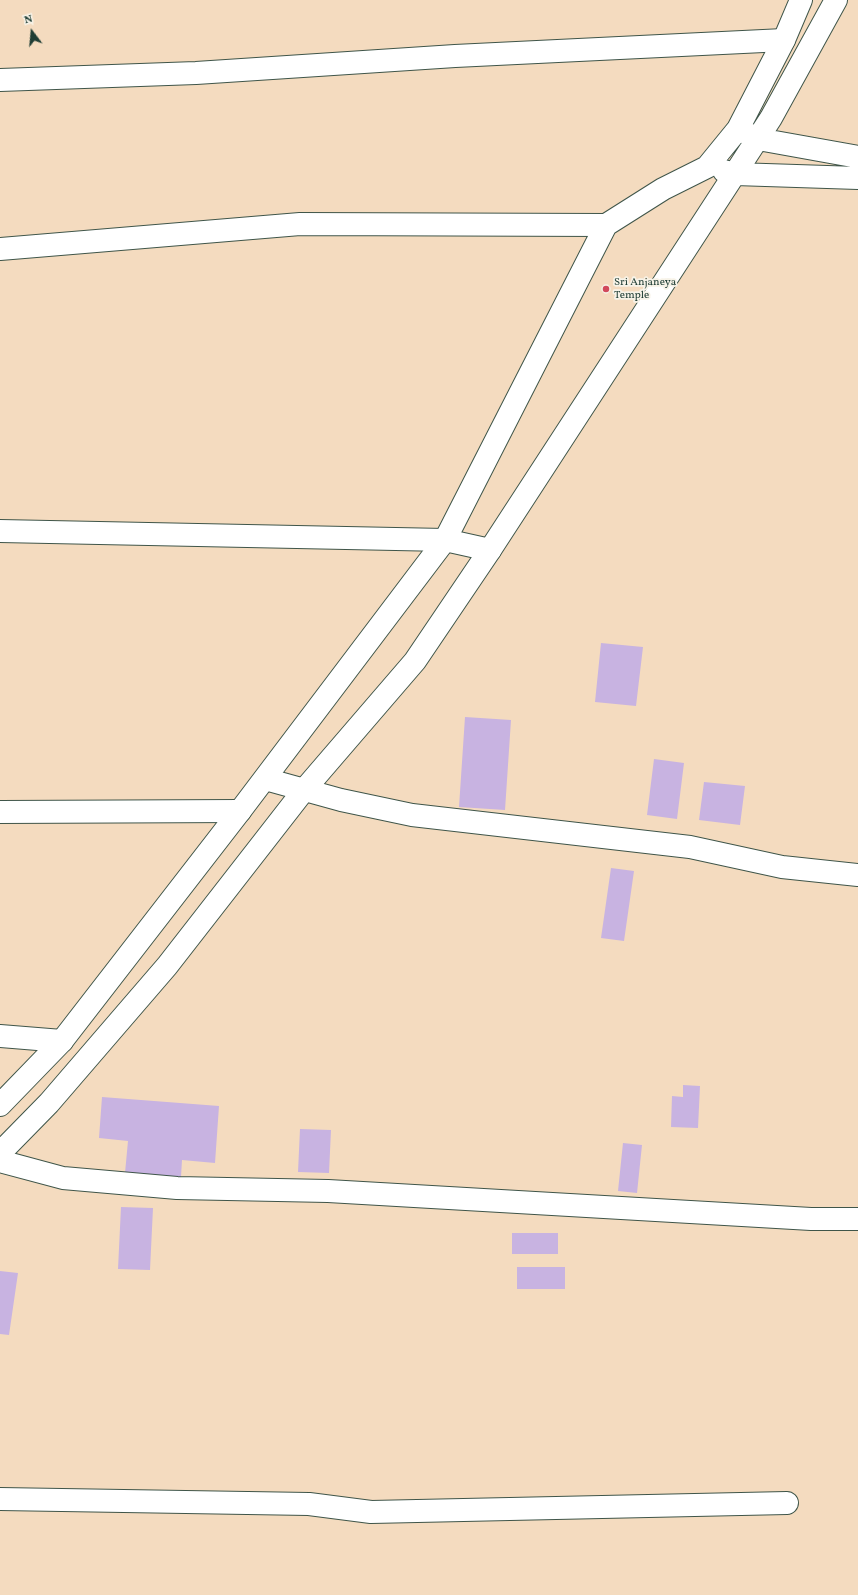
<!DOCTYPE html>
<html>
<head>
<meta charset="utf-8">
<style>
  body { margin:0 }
  #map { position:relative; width:858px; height:1595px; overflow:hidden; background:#f4dbbf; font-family:Vollkorn,serif }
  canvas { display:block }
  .north { position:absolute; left:12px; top:12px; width:40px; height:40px; -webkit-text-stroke:3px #f7f3e8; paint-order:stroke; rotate:344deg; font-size:11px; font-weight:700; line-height:16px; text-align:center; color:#1f3d34 }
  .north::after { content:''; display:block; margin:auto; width:14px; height:18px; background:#1f3d34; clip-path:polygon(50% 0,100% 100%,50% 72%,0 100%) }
</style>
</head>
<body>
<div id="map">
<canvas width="858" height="1595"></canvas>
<div class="north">N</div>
</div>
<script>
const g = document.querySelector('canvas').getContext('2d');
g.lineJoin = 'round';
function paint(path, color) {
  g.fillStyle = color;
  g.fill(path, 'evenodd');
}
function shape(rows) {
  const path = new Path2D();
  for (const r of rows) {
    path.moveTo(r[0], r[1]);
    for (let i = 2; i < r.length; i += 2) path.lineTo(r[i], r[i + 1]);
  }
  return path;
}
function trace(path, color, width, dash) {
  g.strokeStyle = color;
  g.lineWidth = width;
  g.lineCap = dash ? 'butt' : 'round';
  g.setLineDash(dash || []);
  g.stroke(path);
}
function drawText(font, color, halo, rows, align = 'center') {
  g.font = font + ' Vollkorn,serif';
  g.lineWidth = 3.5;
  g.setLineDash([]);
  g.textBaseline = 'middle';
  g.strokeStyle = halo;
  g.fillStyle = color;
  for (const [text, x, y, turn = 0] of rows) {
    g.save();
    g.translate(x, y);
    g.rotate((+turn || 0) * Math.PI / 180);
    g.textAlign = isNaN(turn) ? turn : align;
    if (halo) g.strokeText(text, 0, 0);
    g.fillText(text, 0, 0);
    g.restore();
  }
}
const building = shape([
  [601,643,643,647,636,706,595,702],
  [465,717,511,720,505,810,459,807],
  [654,759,684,763,677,819,647,815],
  [704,782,745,786,740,825,699,820],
  [611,868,634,871,624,941,601,938],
  [683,1085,700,1086,698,1128,671,1127,672,1096,683,1097],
  [102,1097,219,1106,215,1163,182,1160,181,1177,125,1173,128,1141,99,1138],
  [300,1129,331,1130,329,1173,298,1172],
  [623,1143,642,1145,637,1193,618,1191],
  [121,1207,153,1208,150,1270,118,1269],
  [512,1233,558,1233,558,1254,512,1254],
  [517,1267,565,1267,565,1289,517,1289],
  [0,1271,18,1273,9,1335,0,1334]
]);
const street = shape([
  [0,80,196,73,455,56,784,40],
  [0,249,300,224,606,225],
  [0,531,445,540,490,550],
  [265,779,341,800,412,815,690,847,782,867,858,875],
  [0,812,240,811],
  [0,1036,62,1041],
  [0,1161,63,1178,177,1188,328,1191,811,1219,858,1219],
  [0,1499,309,1504,371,1512,787,1503]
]);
const secondary = shape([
  [746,133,758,139,858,157],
  [724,171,735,174,858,178],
  [0,1105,62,1041,240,811,445,540,606,225,663,189,707,167,738,129,784,40,801,0],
  [0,1153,49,1103,167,966,304,790,415,661,490,550,771,118,836,0]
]);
const markers = [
  [606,289,4,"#d1495b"]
];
const poiNames = [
  ["Sri Anjaneya",614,283],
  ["Temple",614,296]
];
paint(building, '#c8b3e1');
trace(street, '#3f5549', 24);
trace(secondary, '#3f5549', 24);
trace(street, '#fff', 22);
trace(secondary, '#fff', 22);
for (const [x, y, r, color] of markers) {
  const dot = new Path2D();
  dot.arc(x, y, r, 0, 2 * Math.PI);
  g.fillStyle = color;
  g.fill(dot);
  trace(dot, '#f7f3e8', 1.5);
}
drawText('11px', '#1f3d34', '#f7f3e8', poiNames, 'left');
</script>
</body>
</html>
